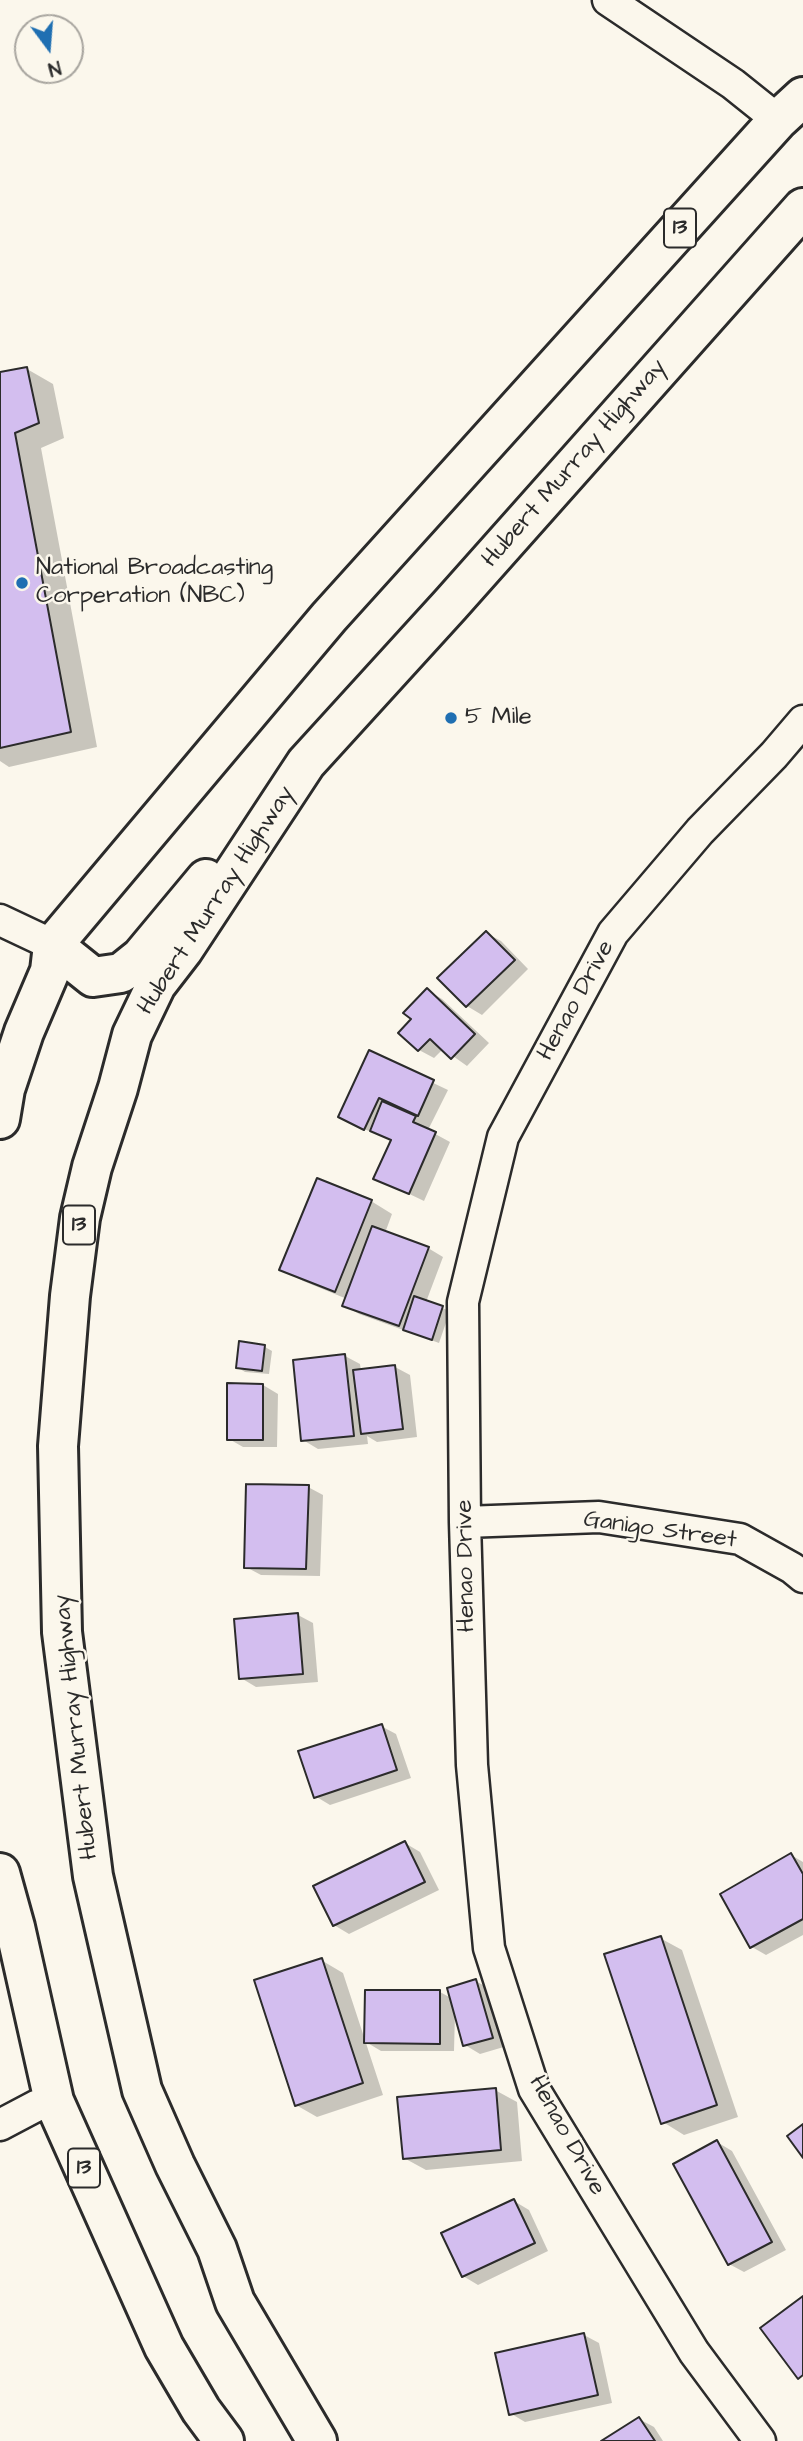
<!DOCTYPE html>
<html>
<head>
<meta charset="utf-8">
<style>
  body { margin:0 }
  #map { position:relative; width:803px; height:2441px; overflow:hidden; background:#fbf7ec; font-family:"Architects Daughter",sans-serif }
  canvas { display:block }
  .north { position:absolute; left:14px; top:14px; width:70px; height:70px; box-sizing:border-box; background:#fbf7ec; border:2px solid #a8a59f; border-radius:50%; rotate:164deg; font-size:19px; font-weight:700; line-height:28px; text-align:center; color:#2b2b2b }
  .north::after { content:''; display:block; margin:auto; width:24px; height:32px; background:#1f6fb2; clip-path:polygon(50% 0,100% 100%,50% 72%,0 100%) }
</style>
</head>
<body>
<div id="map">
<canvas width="803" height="2441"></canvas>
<div class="north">N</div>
</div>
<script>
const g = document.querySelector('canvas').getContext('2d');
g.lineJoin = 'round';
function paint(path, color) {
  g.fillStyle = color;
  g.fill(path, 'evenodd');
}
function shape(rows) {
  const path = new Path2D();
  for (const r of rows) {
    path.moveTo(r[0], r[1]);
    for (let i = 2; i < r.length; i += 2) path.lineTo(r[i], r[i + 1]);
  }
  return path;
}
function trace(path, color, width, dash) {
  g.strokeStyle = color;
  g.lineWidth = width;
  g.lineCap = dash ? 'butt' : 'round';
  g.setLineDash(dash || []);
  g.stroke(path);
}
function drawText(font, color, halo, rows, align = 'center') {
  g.font = font + ' "Architects Daughter",sans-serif';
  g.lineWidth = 5;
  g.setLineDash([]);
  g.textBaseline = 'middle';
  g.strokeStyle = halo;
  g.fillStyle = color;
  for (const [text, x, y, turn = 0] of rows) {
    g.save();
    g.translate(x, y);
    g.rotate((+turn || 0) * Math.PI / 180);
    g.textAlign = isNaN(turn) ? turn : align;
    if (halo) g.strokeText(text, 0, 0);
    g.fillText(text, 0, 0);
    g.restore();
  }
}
const shadow = shape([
  [27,369,53,384,64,438,41,448,97,747,9,767,0,761,0,374],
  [486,933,501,941,528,969,482,1015,467,1006],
  [427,990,442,999,489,1043,467,1066,443,1049,434,1058,419,1050,413,1019],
  [370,1053,448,1090,428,1130,450,1142,424,1201,376,1178,392,1141,355,1125],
  [371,1201,392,1214,385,1233,428,1248,443,1257,426,1302,450,1311,439,1343,359,1314,344,1305,347,1299,303,1281,281,1269],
  [265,1347,272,1351,269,1374,245,1372,237,1367],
  [345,1356,360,1364,361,1371,395,1367,410,1375,417,1437,377,1442,367,1436,368,1444,318,1449,303,1440],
  [263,1385,278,1394,277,1447,243,1447,229,1439],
  [308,1487,323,1495,320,1576,261,1575,246,1567],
  [298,1615,313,1623,318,1682,256,1687,241,1678],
  [381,1726,396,1734,411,1778,330,1805,315,1796],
  [405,1843,420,1852,439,1890,349,1934,334,1925],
  [791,1855,803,1862,803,1935,766,1955,752,1947],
  [660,1938,682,1950,738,2117,684,2135,663,2122],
  [321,1960,343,1973,383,2095,317,2117,296,2105],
  [476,1981,491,1990,507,2046,480,2054,465,2045,455,2013,454,2051,381,2051,366,2042,440,1992,451,1998],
  [495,2090,517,2102,522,2161,426,2170,404,2158],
  [717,2142,732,2151,786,2250,744,2272,729,2264],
  [514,2201,529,2210,548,2251,478,2285,463,2276],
  [584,2335,599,2343,612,2403,525,2422,510,2413],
  [639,2419,654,2427,663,2441,605,2441]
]);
const building = shape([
  [27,367,39,423,15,433,71,732,0,748,0,372,27,367],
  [486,931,515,960,466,1007,437,978,486,931],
  [427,988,475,1034,451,1059,430,1039,418,1051,398,1033,411,1019,403,1013,427,988],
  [369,1050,434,1080,418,1116,379,1098,364,1130,338,1117,369,1050],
  [382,1101,416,1116,413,1122,436,1132,409,1194,373,1179,391,1140,370,1131,382,1101],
  [317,1178,372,1200,335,1292,279,1270,317,1178],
  [372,1226,429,1247,399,1326,342,1306,372,1226],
  [414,1296,443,1306,432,1340,403,1330,414,1296],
  [239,1341,265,1345,262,1371,236,1368,239,1341],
  [345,1354,354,1436,301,1441,293,1360,345,1354],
  [395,1365,403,1429,361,1434,353,1370,395,1365],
  [227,1383,263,1384,263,1440,227,1440,227,1383],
  [246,1484,309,1485,306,1569,244,1568,246,1484],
  [298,1613,303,1674,239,1679,234,1619,298,1613],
  [382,1724,397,1770,314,1798,298,1751,382,1724],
  [405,1841,425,1882,333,1926,313,1886,405,1841],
  [791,1853,803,1874,803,1919,750,1948,720,1894,791,1853],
  [661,1936,717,2105,661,2124,604,1954,661,1936],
  [322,1958,363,2083,295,2106,254,1980,322,1958],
  [476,1979,493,2038,463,2046,447,1988,476,1979],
  [365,1990,440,1990,440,2044,364,2043,365,1990],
  [496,2088,501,2150,403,2159,397,2097,496,2088],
  [803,2124,803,2158,787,2136,803,2124],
  [717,2140,772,2242,728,2265,673,2164,717,2140],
  [514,2199,535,2243,462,2277,441,2233,514,2199],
  [803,2296,803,2375,798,2379,760,2328,803,2296],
  [584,2333,598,2395,509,2415,495,2353,584,2333],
  [639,2417,655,2441,601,2441,639,2417]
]);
const minor = shape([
  [608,0,733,84,778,120],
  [0,920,53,945],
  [465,1522,599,1517,740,1539,792,1568,803,1577],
  [0,2125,36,2106,54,2101],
  [760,2441,694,2352,534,2089,489,1948,472,1765,465,1522,463,1302,503,1137,613,933,700,831,774,755,803,721]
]);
const trunk = shape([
  [53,945,93,977,121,973,141,957,206,879],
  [0,1119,5,1089,24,1032,50,971,53,945,329,617,778,120,803,97],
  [0,1873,15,1927,54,2101,164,2347,201,2410,224,2441],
  [317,2441,235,2302,217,2249,175,2165,142,2090,93,1876,62,1632,58,1446,70,1296,80,1218,92,1167,118,1088,132,1035,156,985,183,950,306,763,450,605,803,208]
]);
const markers = [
  [22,583,7,"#1f6fb2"],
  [451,718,7,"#1f6fb2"]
];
const shields = [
  [680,228,32],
  [79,1225,32],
  [84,2168,32]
];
const shieldNames = [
  ["13",680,228],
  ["13",79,1225],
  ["13",84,2168]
];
const streetNames = [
  ["Hubert Murray Highway",575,464,-49],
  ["Hubert Murray Highway",217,901,-57],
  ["Henao Drive",577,1001,-61],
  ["Ganigo Street",660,1531,8],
  ["Henao Drive",467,1566,-91],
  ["Hubert Murray Highway",77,1727,-96],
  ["Henao Drive",566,2136,61]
];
const poiNames = [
  ["National Broadcasting",36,569],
  ["Corperation (NBC)",36,597],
  ["5 Mile",465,718]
];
paint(shadow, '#0003');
paint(building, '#d3beef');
trace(building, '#2b2b2b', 2);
trace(minor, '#2b2b2b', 35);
trace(trunk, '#2b2b2b', 44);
trace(minor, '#fbf7ec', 30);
trace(trunk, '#fbf7ec', 38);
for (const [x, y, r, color] of markers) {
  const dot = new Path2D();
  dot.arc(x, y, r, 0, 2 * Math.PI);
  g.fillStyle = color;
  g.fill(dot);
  trace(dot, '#fbf7ec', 2.5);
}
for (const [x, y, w] of shields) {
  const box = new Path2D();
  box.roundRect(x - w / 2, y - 19.5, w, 39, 5);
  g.fillStyle = '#fbf7ec';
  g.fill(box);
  trace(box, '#2b2b2b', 2);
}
drawText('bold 23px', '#2b2b2b', null, shieldNames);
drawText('24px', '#2b2b2b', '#fbf7ec', streetNames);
drawText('24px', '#2b2b2b', '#fbf7ec', poiNames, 'left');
</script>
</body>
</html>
